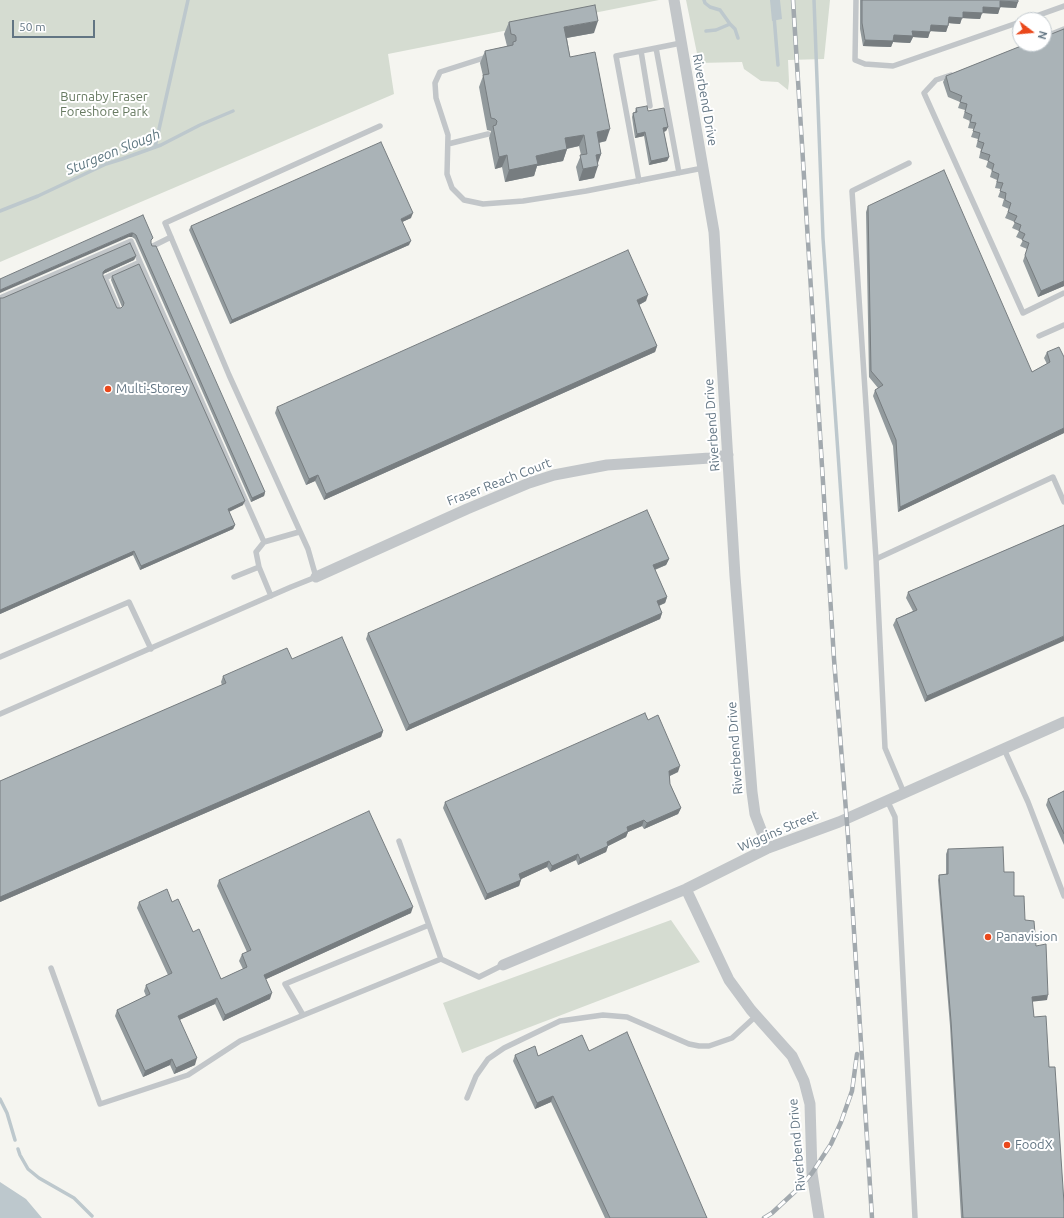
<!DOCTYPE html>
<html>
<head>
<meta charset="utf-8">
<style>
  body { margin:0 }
  #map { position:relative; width:1064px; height:1218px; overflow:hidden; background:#f5f5f0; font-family:Ubuntu,sans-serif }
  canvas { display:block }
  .north { position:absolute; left:1012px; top:12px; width:40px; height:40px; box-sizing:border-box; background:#fff; border:1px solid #c0c8cd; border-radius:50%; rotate:106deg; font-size:11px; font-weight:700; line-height:16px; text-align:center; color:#627583 }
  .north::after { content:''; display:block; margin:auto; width:14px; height:18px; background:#ea481b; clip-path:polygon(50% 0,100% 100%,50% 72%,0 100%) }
  .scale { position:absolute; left:12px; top:20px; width:83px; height:18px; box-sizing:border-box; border:2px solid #627583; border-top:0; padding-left:5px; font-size:12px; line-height:14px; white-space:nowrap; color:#627583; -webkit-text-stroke:3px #fff; paint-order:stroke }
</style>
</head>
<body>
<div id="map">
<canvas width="1064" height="1218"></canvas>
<div class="north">N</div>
<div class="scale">50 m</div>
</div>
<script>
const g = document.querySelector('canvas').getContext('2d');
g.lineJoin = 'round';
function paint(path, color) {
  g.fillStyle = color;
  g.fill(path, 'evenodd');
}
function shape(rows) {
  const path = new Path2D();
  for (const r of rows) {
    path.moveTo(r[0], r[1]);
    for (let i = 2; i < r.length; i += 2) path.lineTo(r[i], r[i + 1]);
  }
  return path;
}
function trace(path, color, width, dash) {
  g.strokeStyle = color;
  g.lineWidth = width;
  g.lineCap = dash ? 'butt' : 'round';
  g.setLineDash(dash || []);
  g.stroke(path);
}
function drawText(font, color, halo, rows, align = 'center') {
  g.font = font + ' Ubuntu,sans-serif';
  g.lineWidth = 4;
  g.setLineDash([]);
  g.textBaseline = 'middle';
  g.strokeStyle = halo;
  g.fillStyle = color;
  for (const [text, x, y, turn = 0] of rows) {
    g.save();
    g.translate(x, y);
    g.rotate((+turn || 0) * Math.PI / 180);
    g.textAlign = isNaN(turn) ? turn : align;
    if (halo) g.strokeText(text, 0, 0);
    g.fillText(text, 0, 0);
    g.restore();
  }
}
const green = shape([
  [0,0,659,0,388,54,394,94,0,262],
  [686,0,830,0,824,59,788,60,789,81,788,90,778,82,761,81,744,69,742,62,699,63],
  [671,920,700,962,462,1053,443,1003]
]);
const water = shape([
  [770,0,780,0,782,19,772,21],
  [0,1182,26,1199,42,1218,0,1218]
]);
const stream = shape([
  [704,0,705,3,710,7,720,10,730,24,735,29,738,38],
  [814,0,823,238,846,568],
  [774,16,778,65],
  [706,31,716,30,730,24],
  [155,147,188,0],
  [0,211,38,196,106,164,122,159,161,145,200,125,233,111],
  [0,1099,7,1113,15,1140],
  [18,1149,20,1155,28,1169,39,1178,74,1198,92,1216]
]);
const service = shape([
  [856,0,855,60,865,64,893,66,1020,22],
  [1025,20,1064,6],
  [1044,37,1064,29],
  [656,48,679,173],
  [641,51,650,106],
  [490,56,440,72,435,83,436,98,448,135,447,174,452,188,464,200,483,204,523,201,586,191,703,168],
  [951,75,936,80,924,93,1023,313,1064,293],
  [448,144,488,134],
  [639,181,616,56,681,43],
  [153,246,171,237],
  [0,298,131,241,140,262],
  [118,308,105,278,140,262,264,542],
  [1039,336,1064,325],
  [876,559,852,191,909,163],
  [234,577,259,567],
  [271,596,259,567,256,552,264,542,299,532],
  [0,657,129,602,151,649],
  [0,714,291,587,316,577,308,549,229,375,165,223,380,126],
  [1004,749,1028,802,1064,896],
  [904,793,885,748,876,559,1053,477,1064,502],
  [887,800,895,817,915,1218],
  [399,841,441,959,479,977,503,965],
  [51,968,100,1104,188,1075,240,1041,441,959],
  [303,1015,285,984,429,925],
  [467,1098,476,1076,488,1059,504,1048,560,1021,603,1015,627,1017,689,1044,699,1046,709,1046,732,1038,756,1016]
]);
const minor = shape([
  [674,0,714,232,735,576,752,792,755,814,768,848],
  [316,577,467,509,529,483,554,475,607,465,710,458,728,455],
  [686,889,729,980,751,1010,792,1056,804,1081,810,1104,812,1173,819,1218],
  [503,965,686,889,768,848,839,822,1064,722]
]);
const rail = shape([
  [793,0,834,659,848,836,872,1218],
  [764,1218,772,1213,801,1186,812,1173,831,1144,841,1122,852,1091,857,1054]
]);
const wall = shape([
  [860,0,1018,0,1016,8,1000,7,998,14,982,13,980,19,962,18,960,24,949,23,946,32,930,31,928,38,913,37,910,43,893,42,891,47,863,46,860,29],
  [509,22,594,33,567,38,570,57,606,141,599,143,601,154,597,164,594,178,579,181,576,167,581,155,579,146,567,149,563,161,537,166,534,176,505,182,502,167,495,169,489,138,491,131,487,130,479,87,483,76,480,63,485,51,508,46,507,46,504,34],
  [1064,29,1064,286,1038,297,1023,261,1027,249,1020,246,1023,240,1016,237,1019,231,1012,228,1015,222,1005,218,1009,209,1002,206,1004,199,998,197,1001,189,995,188,997,180,990,177,992,170,986,167,988,161,979,158,981,149,976,147,978,139,971,137,974,129,968,128,970,121,963,118,965,110,958,108,960,102,948,97,943,82,946,76],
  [636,108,648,111,668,127,666,131,664,132,669,157,667,161,649,165,644,136,635,138,632,117,633,113,635,112],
  [868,206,1032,372,1047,364,1044,358,1047,352,1064,357,1064,433,898,512,893,446,873,396,875,390,878,388,869,377,866,212],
  [143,215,151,242,151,243,265,492,264,496,251,502,135,239,132,237,129,237],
  [411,218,402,222,409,245,230,324,189,230,191,226],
  [136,256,134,260,103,274,103,276,116,306,117,308,121,308,122,307,111,280,112,276,243,505,229,512,235,525,233,529,140,570,133,555,0,614,0,298,3,298],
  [646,301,639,305,657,346,655,352,324,500,315,481,306,485,275,413,277,407],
  [1064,525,925,702,893,625,896,619,913,611,906,598,908,592],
  [669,559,666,565,655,570,667,597,665,603,659,606,662,613,660,619,406,731,366,639,368,633],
  [292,659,383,731,381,737,0,902,0,781,222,685,221,682,223,676],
  [678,772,670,776,670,784,681,808,678,814,644,829,642,826,628,832,626,837,608,846,606,852,578,865,576,860,550,872,547,867,521,879,519,886,485,900,443,808,445,802],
  [1064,791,1064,845,1046,805,1048,799],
  [948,849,1004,872,1014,896,1036,946,1047,1000,1032,1001,1034,1017,1049,1067,1064,1218,961,1218,950,1026,938,880,939,875,946,874,946,854],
  [219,880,411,913,266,979,270,999,223,1021,215,1004,179,1020,195,1065,174,1074,170,1065,143,1077,115,1016,117,1010,146,996,144,991,146,985,168,975,137,908,139,902,172,902,193,932,221,979,243,969,239,961,242,954,247,952,217,886],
  [589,1051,707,1218,605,1218,551,1102,535,1109,513,1061,515,1055,538,1056]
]);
const shadedWall = shape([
  [1000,1,1018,2,1016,8,998,7],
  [983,7,1000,8,998,14,982,13,980,19,962,18,960,24,947,23,949,17,963,12],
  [598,21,594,33,560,39,564,27],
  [931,25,948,26,946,32,929,31],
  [912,31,930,32,928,38,913,37,910,43,893,42,891,47,863,46,865,40,894,35],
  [668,127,666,131,661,132,663,128],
  [610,129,606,141,592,144,597,132],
  [645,132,644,136,635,138,637,134],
  [584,135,579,146,560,150,565,138],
  [567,149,563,161,537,166,534,176,505,182,509,170,536,156],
  [601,154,597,166,596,155],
  [507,155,502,167,495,169,499,157],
  [669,157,667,161,649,165,651,161],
  [598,166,594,178,579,181,583,169],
  [413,213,411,218,400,223,401,219],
  [131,233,133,233,132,237,129,237,0,293,0,290],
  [411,241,409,245,230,324,232,320],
  [136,256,134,260,103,274,101,276,103,272,105,270],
  [1064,281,1064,286,1038,297,1041,291],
  [648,295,646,301,635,307,637,300],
  [657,346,655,352,324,500,326,494],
  [1064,428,1064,433,898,512,900,507],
  [318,475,315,481,306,485,309,479],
  [265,492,264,496,251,502,252,498],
  [245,501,243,505,226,513,228,509],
  [235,525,233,529,140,570,141,566],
  [134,551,133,555,0,614,0,610],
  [669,559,666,565,651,571,653,565],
  [667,597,665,603,655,607,657,601],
  [662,613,660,619,406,731,409,725],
  [1064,636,1064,641,925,702,927,696],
  [383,731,381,737,0,902,0,897],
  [680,766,678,772,667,777,669,771],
  [681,808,678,814,644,829,647,823],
  [644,820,642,826,628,832,626,837,608,846,606,852,578,865,580,859,607,842,627,827],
  [578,854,576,860,550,872,552,866],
  [549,861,547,867,517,881,519,874],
  [521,880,519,886,485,900,487,894],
  [413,907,411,913,262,981,264,975],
  [272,993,270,999,223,1021,225,1015],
  [1048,995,1047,1000,1030,1002,1032,997],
  [217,998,215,1004,175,1022,178,1016],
  [197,1058,195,1065,174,1074,176,1068],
  [172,1059,170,1065,143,1077,145,1071],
  [553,1096,551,1102,535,1109,537,1103]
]);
const building = shape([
  [862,0,1018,0,1018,2,1000,1,1000,8,983,7,983,13,963,12,963,18,949,17,948,26,931,25,930,32,912,31,913,36,894,35,893,41,865,40,862,23,862,0],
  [595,5,598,21,564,27,570,57,595,52,610,129,597,132,601,154,596,155,598,166,583,169,580,155,587,154,584,135,565,138,567,149,536,156,538,164,509,170,507,155,499,157,493,126,496,125,497,121,495,119,491,118,483,75,489,74,485,51,513,45,513,42,516,41,516,37,515,35,511,34,509,22,595,5],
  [1064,29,1064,281,1041,291,1025,255,1029,243,1022,240,1025,234,1019,231,1021,225,1014,222,1017,216,1008,212,1011,203,1005,200,1006,193,1000,191,1003,183,997,182,999,174,992,171,994,164,988,161,990,155,981,152,984,143,978,141,980,133,973,131,976,123,970,122,972,115,965,112,967,104,960,102,962,96,950,91,946,76,1026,44,1044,44,1044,37,1064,29],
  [647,106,648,111,664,108,668,127,663,128,669,157,651,161,645,132,637,134,633,113,637,112,636,108,647,106],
  [381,142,413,213,401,219,411,241,232,320,191,226,381,142],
  [944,170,1032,372,1050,362,1047,352,1059,347,1064,357,1064,428,900,507,896,440,875,390,883,385,871,371,868,206,944,170],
  [143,215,153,238,151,240,151,243,152,246,156,246,265,492,252,498,136,235,133,233,131,233,0,290,0,279,143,215],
  [130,243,136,256,105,270,103,272,103,276,116,306,117,308,121,308,123,306,124,303,112,276,139,264,245,501,228,509,235,525,141,566,134,551,0,610,0,298,3,298,130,243],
  [628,250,648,295,637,300,657,346,326,494,318,475,309,479,277,407,628,250],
  [647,510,669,559,653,565,667,597,657,601,662,613,409,725,368,633,647,510],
  [1064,525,1064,636,927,696,896,619,917,610,908,592,1064,525],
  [342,637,383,731,0,897,0,781,226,683,223,676,287,648,292,659,342,637],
  [645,713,648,720,658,715,680,766,669,771,670,784,681,808,647,823,644,820,627,827,628,831,607,842,608,846,580,859,578,854,552,866,549,861,519,874,521,880,487,894,445,802,645,713],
  [1064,791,1064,834,1048,799,1064,791],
  [369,811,413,907,264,975,272,993,225,1015,217,998,178,1016,197,1058,176,1068,172,1059,145,1071,117,1010,150,994,146,985,172,973,139,902,167,889,172,902,178,899,193,932,199,929,221,979,247,967,242,954,251,950,219,880,369,811],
  [1003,847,1004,872,1014,872,1014,896,1024,896,1025,920,1034,921,1036,946,1046,944,1048,995,1032,997,1034,1017,1046,1016,1049,1067,1055,1067,1064,1203,1064,1218,963,1218,951,1021,939,875,948,874,948,849,1003,847],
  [627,1032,707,1218,610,1218,553,1096,537,1103,515,1055,535,1046,538,1056,582,1035,589,1051,627,1032]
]);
const markers = [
  [108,389,4,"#ea481b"],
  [988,937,4,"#ea481b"],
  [1007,1145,4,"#ea481b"]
];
const parkNames = [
  ["Burnaby Fraser",104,97],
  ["Foreshore Park",104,112]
];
const streetNames = [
  ["Riverbend Drive",705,100,80],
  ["Riverbend Drive",712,425,-94],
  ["Fraser Reach Court",499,482,-21],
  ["Riverbend Drive",735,748,-94],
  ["Wiggins Street",778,831,-23],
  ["Riverbend Drive",797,1145,-95]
];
const poiNames = [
  ["Multi-Storey",116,389],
  ["Panavision",996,937],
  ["FoodX",1015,1145]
];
const waterNames = [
  ["Sturgeon Slough",113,152,-22]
];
paint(green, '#d5dcd1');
paint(water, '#bdc8cd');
trace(stream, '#bdc8cd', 3.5);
trace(service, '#c2c6c9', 5.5);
trace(minor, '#c2c6c9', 11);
trace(rail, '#a2a9ae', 4.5);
trace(rail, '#fff', 3, [9]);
paint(wall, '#929a9d');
paint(shadedWall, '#777d80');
paint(building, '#aab3b7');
trace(building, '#777d80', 1);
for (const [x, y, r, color] of markers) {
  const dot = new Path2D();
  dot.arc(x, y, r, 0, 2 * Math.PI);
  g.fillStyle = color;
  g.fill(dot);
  trace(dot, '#fff', 1.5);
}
drawText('13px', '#677a61', '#fff', parkNames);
drawText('13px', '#627583', '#fff', streetNames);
drawText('13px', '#627583', '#fff', poiNames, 'left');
drawText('italic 14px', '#5e7780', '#fff', waterNames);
</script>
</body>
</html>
